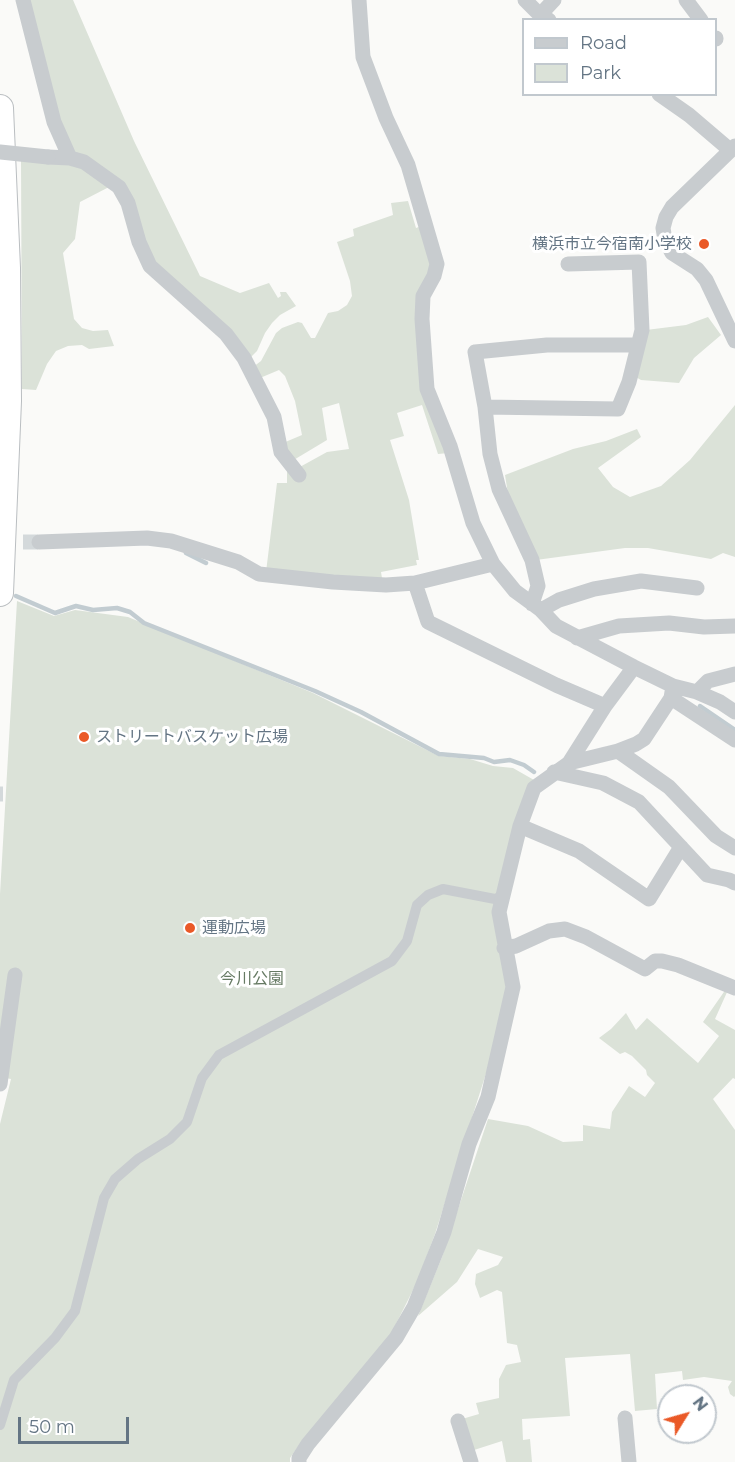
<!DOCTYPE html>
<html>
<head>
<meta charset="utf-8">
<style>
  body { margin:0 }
  #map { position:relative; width:735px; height:1462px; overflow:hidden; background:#fafaf8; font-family:Montserrat,sans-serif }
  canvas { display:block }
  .legend { position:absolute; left:522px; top:18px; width:195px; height:78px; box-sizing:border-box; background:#fff; border:2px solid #c1c8ce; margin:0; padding:8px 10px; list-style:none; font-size:18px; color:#647584 }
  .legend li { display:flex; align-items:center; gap:12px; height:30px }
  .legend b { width:30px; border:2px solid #c1c8ce }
  .north { position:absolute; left:657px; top:1384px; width:60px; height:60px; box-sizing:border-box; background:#fff; border:2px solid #c1c8ce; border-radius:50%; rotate:53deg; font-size:16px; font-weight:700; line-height:24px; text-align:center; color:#647584 }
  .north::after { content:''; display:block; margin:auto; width:21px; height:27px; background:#ea5927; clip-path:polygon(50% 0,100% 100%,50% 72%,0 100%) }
  .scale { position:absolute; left:18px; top:1417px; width:111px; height:27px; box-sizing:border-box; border:3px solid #647584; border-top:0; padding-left:8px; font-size:18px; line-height:21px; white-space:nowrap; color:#647584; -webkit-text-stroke:4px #fff; paint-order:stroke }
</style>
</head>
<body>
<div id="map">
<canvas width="735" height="1462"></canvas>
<ul class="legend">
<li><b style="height:8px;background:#c8cccf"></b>Road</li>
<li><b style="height:16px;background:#dbe2d8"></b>Park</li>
</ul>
<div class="north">N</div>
<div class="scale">50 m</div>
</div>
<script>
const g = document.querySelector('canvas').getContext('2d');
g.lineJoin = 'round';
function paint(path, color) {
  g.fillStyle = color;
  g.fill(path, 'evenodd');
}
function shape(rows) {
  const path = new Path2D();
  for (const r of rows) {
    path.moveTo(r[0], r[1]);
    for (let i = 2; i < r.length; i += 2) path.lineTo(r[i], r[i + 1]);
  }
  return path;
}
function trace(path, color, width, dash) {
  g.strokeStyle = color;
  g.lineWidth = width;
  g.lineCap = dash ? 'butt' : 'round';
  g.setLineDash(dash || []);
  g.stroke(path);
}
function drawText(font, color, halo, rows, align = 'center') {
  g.font = font + ' Montserrat,"Noto Sans JP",sans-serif';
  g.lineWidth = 6;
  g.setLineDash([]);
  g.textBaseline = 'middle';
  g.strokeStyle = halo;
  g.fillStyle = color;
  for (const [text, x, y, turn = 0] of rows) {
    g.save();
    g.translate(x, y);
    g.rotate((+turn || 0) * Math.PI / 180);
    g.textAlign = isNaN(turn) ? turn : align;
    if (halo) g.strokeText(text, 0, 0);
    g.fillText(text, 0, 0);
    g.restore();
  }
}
const green = shape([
  [29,0,73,0,134,141,200,276,240,293,269,283,278,298,281,296,280,292,286,292,296,306,280,315,272,323,265,333,257,351,249,359,152,259,132,200,73,153,65,141],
  [21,159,77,165,109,187,80,202,75,239,63,253,74,319,82,328,93,331,108,330,114,346,89,349,82,345,68,346,56,351,47,364,36,390,22,389],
  [408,201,416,228,424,225,432,260,417,325,449,453,438,454,422,405,397,413,404,436,390,440,409,500,419,560,416,560,417,565,381,572,382,578,266,572,277,483,287,483,287,470,298,468,327,452,349,449,339,403,322,408,327,440,292,461,283,443,302,435,295,401,285,376,279,370,260,378,253,367,261,361,276,333,282,328,298,322,302,323,311,338,315,338,328,313,338,311,347,305,352,296,350,281,337,242,354,236,353,229,393,215,391,203],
  [708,317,721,335,694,358,679,383,641,380,634,376,646,330,686,325],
  [735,405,735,557,723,553,711,559,648,548,625,548,536,560,508,494,505,475,573,449,606,441,637,429,641,437,598,468,613,487,630,497,661,486,690,460],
  [17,601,54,616,75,610,128,617,313,693,439,756,470,759,493,766,513,768,534,780,495,899,510,988,496,1042,435,1234,417,1282,389,1338,297,1448,290,1458,290,1462,0,1462,0,1124,11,1079,0,1077,0,894],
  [726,989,728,990,715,1019,735,1030,735,1079,733,1078,713,1099,735,1130,735,1396,734,1397,730,1394,728,1387,732,1381,704,1377,683,1380,682,1371,655,1374,657,1409,635,1411,630,1354,565,1358,570,1416,522,1419,523,1440,530,1439,532,1462,506,1462,502,1441,471,1451,462,1419,479,1414,476,1403,499,1398,499,1379,506,1365,521,1362,517,1345,507,1343,502,1292,497,1290,480,1298,475,1284,476,1274,498,1265,503,1257,478,1249,457,1282,418,1316,442,1257,488,1119,528,1126,563,1142,583,1141,583,1125,610,1129,612,1112,629,1086,645,1097,655,1083,647,1075,646,1070,632,1056,625,1052,620,1054,599,1038,611,1029,626,1013,636,1030,647,1018,698,1063,719,1036,703,1022]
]);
const stream = shape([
  [186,553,206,563],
  [16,596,55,613,76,606,93,610,117,608,130,612,144,623,315,691,361,712,439,754,484,758,494,762,510,760,524,765,534,772],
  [700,706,735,730]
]);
const minorTunnel = shape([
  [0,542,39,542],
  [0,794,3,794]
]);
const pedestrian = shape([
  [0,1425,14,1380,55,1338,75,1311,104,1198,115,1179,138,1159,170,1139,187,1122,202,1078,219,1055,392,961,407,941,417,905,428,895,443,889,495,899,503,896]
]);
const minor = shape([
  [23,0,54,122,70,158],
  [359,0,363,57,386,118,408,165,437,264,434,276,423,296,422,319,427,389,450,446,473,523,493,564,515,591,541,610,556,626,634,667,673,686,697,692,720,702,735,712],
  [525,0,540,15,549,20],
  [686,0,701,20],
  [540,15,554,0],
  [716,38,716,39],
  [659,94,689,115,730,150],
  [735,146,672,207,666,217,663,228,665,240,672,253,697,269,706,280,735,341],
  [48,157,70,158,84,162,119,187,128,203,139,242,150,266,226,334,244,358,274,417,281,452,299,475],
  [485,407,618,409,629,382,642,330,639,262,568,264],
  [39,542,147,538,171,541,238,562,259,574,333,582,386,585,415,583],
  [493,564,415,583,428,622,556,685,605,706],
  [532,604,538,586,532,560,499,489,490,454,485,407,475,352,547,345,638,345],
  [541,610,559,600,594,589,641,581,697,588],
  [577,638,619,626,669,623,704,627,735,626],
  [697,692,708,681,735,674],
  [671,698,735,740],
  [618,751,669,787,716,836,735,848],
  [569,763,605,706,634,667],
  [554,772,603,783,639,802,707,875,729,880,735,883],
  [520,826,579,851,649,899,681,847],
  [504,948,516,946,549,931,565,929,586,937,645,969,655,961,662,961,678,965,735,988],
  [0,1084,15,975],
  [625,1418,629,1462],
  [458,1421,471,1462],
  [299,1462,299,1458,308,1444,396,1338,414,1307,444,1232,469,1144,488,1097,513,987,499,912,520,826,534,788,569,763,618,751,636,744,644,739,671,698,673,686]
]);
const motorway = shape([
  [0,108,7,268,8,401,0,593]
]);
const minorBridge = shape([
  [0,152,48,157]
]);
const markers = [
  [704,244,6,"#ea5927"],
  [84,737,6,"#ea5927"],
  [190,928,6,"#ea5927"]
];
const poiNames = [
  ["横浜市立今宿南小学校",692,244,"right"],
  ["ストリートバスケット広場",96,737],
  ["運動広場",202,928]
];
const parkNames = [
  ["今川公園",252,979]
];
paint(green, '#dbe2d8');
trace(stream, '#c2ccd1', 4.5);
trace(minorTunnel, '#d4d9db', 15, [15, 8]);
trace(motorway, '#babec1', 28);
trace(pedestrian, '#c8cccf', 10);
trace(minor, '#c8cccf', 15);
trace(motorway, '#fff', 26);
trace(minorBridge, '#c8cccf', 15);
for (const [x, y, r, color] of markers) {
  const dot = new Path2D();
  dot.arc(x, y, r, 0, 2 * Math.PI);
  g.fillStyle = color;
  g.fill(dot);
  trace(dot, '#fff', 2);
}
drawText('16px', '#647584', '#fff', poiNames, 'left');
drawText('16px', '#667a63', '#fff', parkNames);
</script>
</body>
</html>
